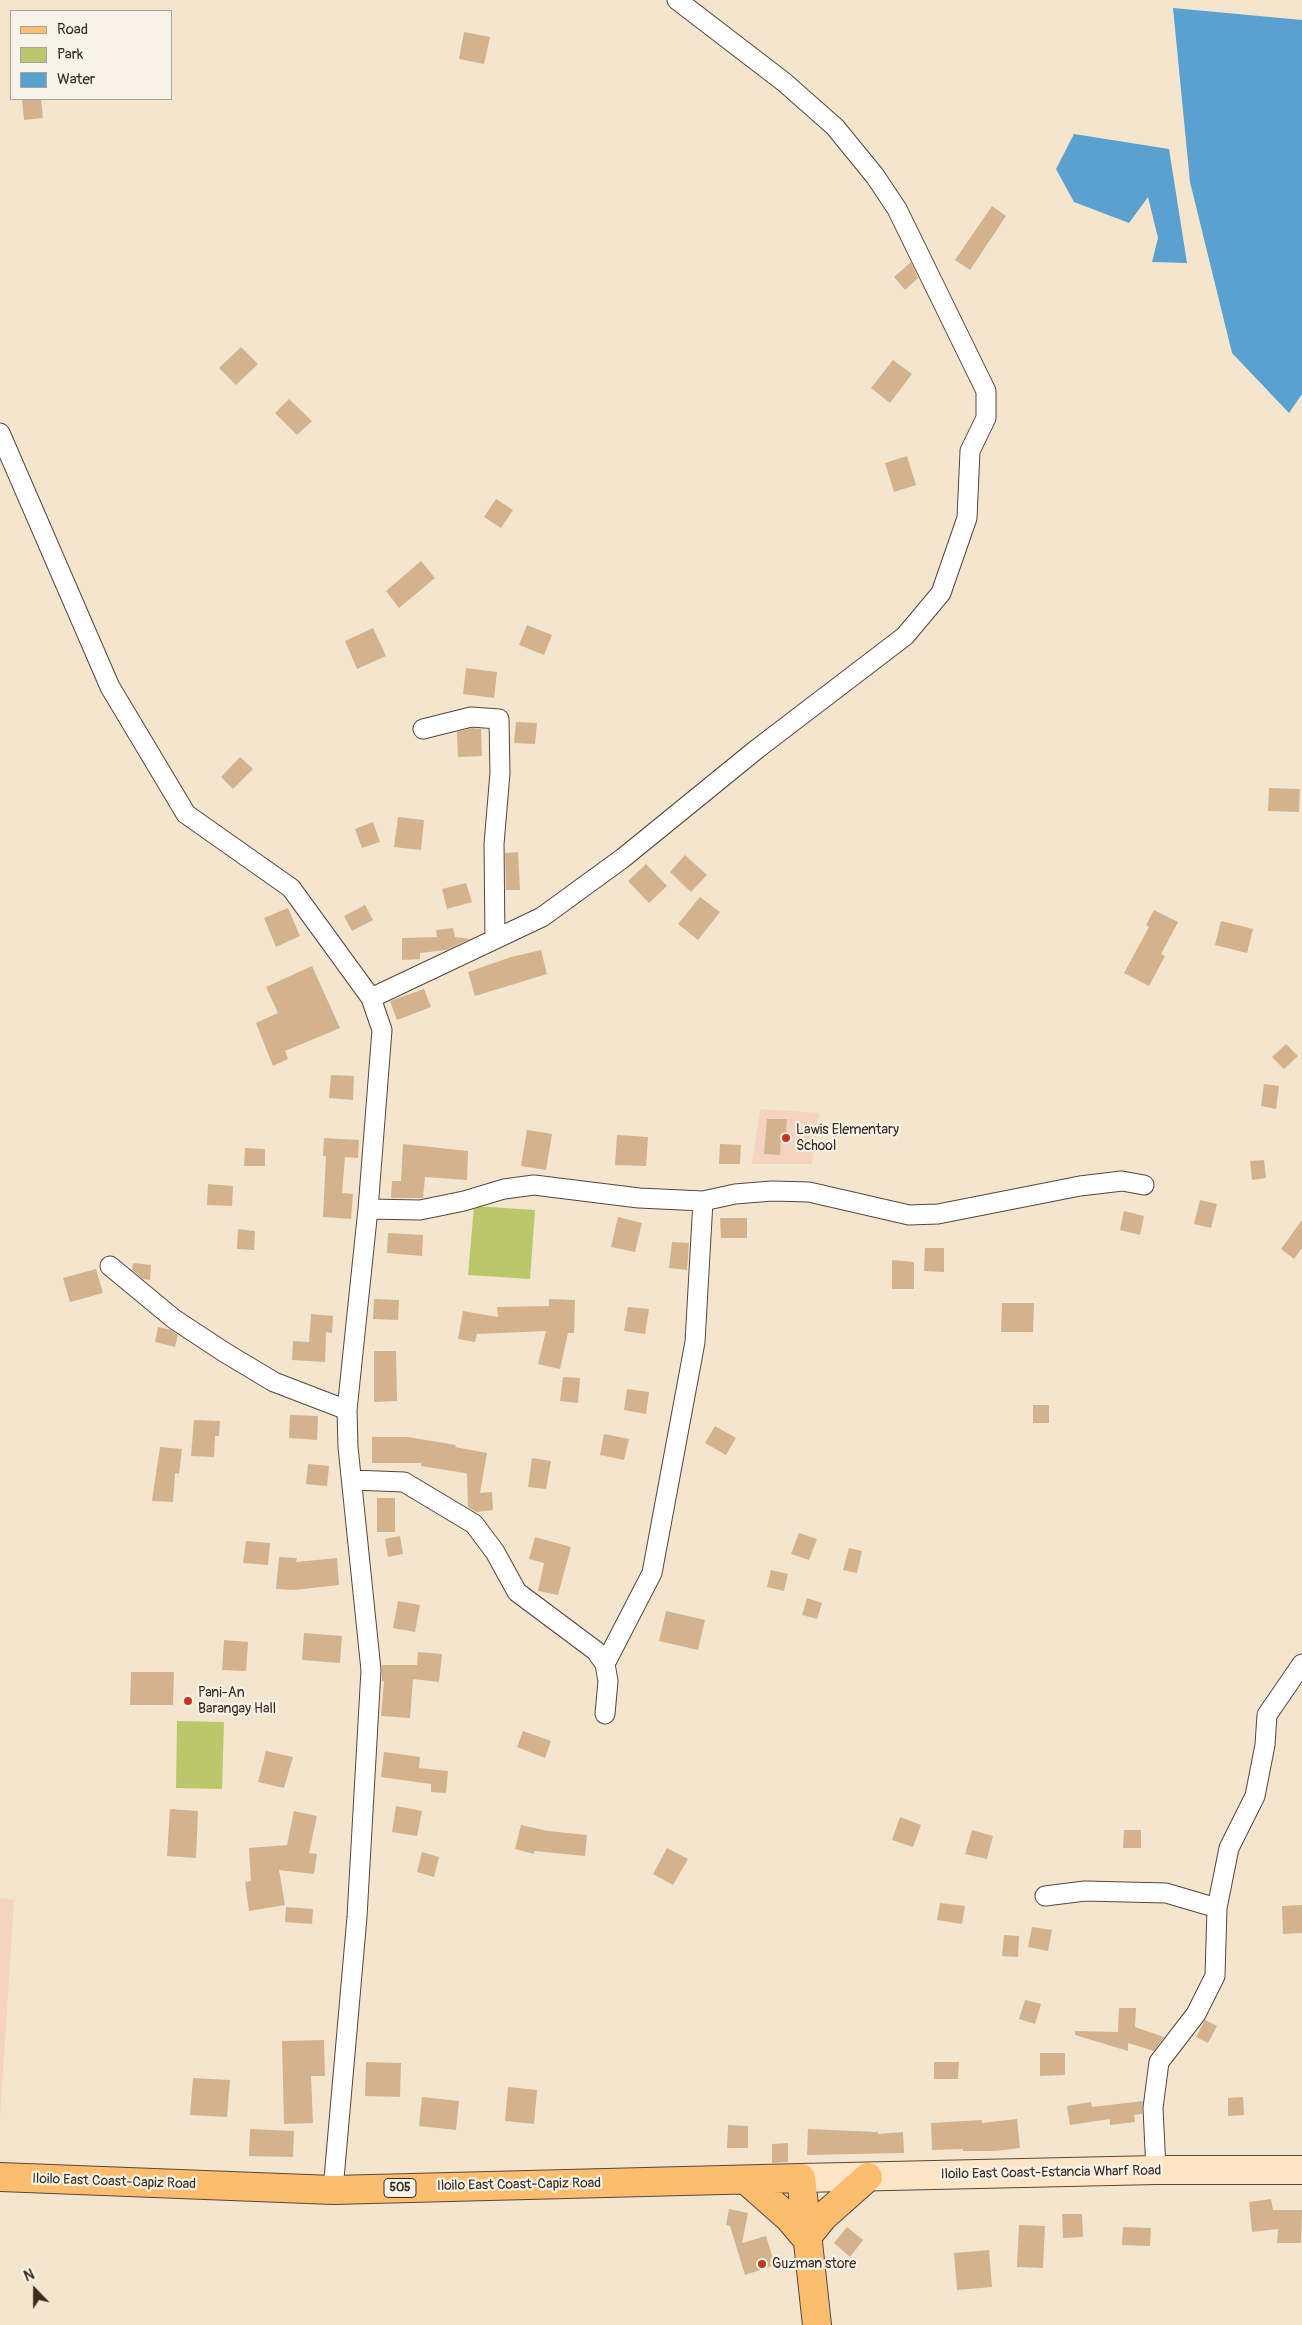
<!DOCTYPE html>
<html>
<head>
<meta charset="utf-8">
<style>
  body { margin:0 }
  #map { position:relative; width:1302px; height:2325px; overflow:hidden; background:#f4e5cf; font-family:Pangolin,sans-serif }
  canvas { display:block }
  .legend { position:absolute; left:10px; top:10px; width:162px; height:90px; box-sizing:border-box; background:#f7f3e8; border:1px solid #aca397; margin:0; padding:6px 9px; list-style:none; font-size:15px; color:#3b2a1e }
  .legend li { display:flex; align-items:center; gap:10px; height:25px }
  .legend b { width:25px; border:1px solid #aca397 }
  .north { position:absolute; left:10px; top:2265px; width:50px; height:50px; -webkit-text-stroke:4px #f7f3e8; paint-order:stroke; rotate:338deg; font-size:14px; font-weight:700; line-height:20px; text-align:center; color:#3b2a1e }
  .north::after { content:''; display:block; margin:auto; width:18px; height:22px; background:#3b2a1e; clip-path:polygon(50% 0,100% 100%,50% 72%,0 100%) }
</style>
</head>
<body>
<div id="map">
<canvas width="1302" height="2325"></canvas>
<ul class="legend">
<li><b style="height:6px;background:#fcbd6f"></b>Road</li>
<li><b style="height:14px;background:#bac86b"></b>Park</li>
<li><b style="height:14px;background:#5aa1d0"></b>Water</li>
</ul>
<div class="north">N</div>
</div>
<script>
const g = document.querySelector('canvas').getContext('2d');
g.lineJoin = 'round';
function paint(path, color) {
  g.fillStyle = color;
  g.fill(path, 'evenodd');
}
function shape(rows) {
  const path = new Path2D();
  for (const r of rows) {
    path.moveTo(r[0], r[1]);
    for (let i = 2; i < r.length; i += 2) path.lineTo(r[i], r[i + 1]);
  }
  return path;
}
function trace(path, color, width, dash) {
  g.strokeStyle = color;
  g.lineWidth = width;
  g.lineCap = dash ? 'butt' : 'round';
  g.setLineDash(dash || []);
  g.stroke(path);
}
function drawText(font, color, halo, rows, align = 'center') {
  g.font = font + ' Pangolin,sans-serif';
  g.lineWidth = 4.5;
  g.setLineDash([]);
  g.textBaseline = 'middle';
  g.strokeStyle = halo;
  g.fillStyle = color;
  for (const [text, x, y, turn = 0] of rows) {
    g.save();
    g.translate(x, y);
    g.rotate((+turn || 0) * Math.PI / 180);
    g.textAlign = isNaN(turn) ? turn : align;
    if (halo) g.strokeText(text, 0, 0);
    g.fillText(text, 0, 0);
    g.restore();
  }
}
const built = shape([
  [760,1109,819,1113,812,1164,752,1164],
  [0,1898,14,1900,0,2118]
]);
const green = shape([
  [474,1206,535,1210,530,1279,468,1275],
  [177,1721,224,1722,222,1789,176,1788]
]);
const water = shape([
  [1173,8,1302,20,1302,394,1289,413,1232,353,1190,182],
  [1074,134,1169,149,1187,263,1152,262,1158,238,1148,197,1129,223,1074,202,1056,169]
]);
const building = shape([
  [464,32,490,37,484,64,459,59],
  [22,99,41,99,43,118,24,120],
  [992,206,1006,216,970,270,955,260],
  [911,262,918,278,905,290,894,277],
  [241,347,258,364,236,385,219,368],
  [893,360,912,374,890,403,871,388],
  [289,399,312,421,297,435,275,413],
  [907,456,916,485,894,492,885,463],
  [496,499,513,510,501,528,484,517],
  [421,561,435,578,399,608,386,591],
  [527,625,552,635,544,655,519,645],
  [373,628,386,656,357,669,345,641],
  [466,668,497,672,494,698,463,694],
  [516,722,537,723,535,744,514,743],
  [472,728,481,729,482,756,458,757,457,732],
  [240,757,253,769,233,789,221,777],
  [1269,788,1300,789,1299,812,1268,811],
  [398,817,424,820,421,850,394,847],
  [373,822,380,842,362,848,355,829],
  [518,852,520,890,506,890,505,853],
  [685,855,707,875,691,892,670,872],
  [646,864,667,886,649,903,628,881],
  [466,883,472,902,447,909,442,889],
  [700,897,720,912,698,940,678,924],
  [365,905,373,920,352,931,344,916],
  [288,908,300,936,276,947,264,918],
  [1154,910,1178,922,1161,954,1165,956,1149,986,1124,973,1149,927,1146,925],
  [1221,921,1253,929,1247,953,1215,945],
  [453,928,455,937,470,939,446,950,420,953,420,959,402,960,402,938,437,937,436,930],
  [541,950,547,974,475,996,468,972,511,957],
  [312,966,340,1028,285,1051,288,1059,273,1066,256,1023,278,1013,266,987],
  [424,989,431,1007,397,1020,390,1001],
  [1286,1044,1298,1056,1284,1069,1272,1057],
  [331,1075,354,1076,353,1100,329,1098],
  [1264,1084,1279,1086,1276,1109,1261,1106],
  [767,1119,787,1119,786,1133,781,1133,780,1155,764,1154],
  [527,1130,552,1134,546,1170,521,1166],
  [617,1135,648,1137,646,1166,615,1165],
  [324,1138,359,1140,358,1158,345,1157,342,1193,353,1194,351,1219,323,1217,326,1156,323,1156],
  [403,1144,468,1151,467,1180,425,1177,423,1198,391,1198,392,1181,401,1181],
  [720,1144,741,1145,740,1164,719,1164],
  [245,1148,265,1149,265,1166,244,1166],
  [1264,1160,1266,1178,1252,1180,1250,1161],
  [208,1184,233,1186,232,1206,207,1205],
  [1200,1200,1217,1204,1211,1228,1194,1224],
  [1124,1211,1144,1216,1140,1235,1120,1230],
  [618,1217,642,1223,635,1252,611,1247],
  [720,1218,747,1218,747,1238,721,1238],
  [1302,1220,1302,1248,1294,1259,1281,1249],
  [238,1229,255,1231,254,1250,237,1249],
  [388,1233,423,1235,422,1256,387,1253],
  [672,1242,689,1243,687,1270,669,1268],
  [925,1248,944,1248,944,1272,924,1271],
  [892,1260,914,1262,914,1289,892,1289],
  [133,1263,151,1265,150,1280,143,1279,132,1270],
  [96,1269,103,1293,70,1302,63,1278],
  [374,1299,399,1300,398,1320,373,1319],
  [549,1299,575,1300,574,1333,568,1333,560,1369,538,1364,546,1331,477,1334,475,1342,458,1339,463,1311,498,1317,497,1307,549,1306],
  [1002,1303,1034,1303,1033,1332,1001,1332],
  [628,1307,649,1309,645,1334,624,1331],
  [311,1314,333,1316,332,1333,326,1332,325,1362,292,1360,293,1341,309,1342],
  [158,1327,171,1330,178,1335,175,1347,155,1342],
  [374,1351,396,1351,397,1401,374,1402],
  [563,1377,580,1378,578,1403,560,1401],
  [627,1389,649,1392,646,1414,624,1410],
  [1033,1405,1049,1405,1049,1423,1033,1423],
  [290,1415,318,1416,317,1440,289,1438],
  [194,1420,220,1421,219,1436,215,1436,214,1457,191,1456],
  [715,1426,736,1438,726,1455,705,1443],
  [604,1434,629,1439,624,1460,600,1455],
  [372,1437,408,1437,456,1445,455,1447,487,1453,480,1493,492,1492,493,1510,476,1512,468,1507,467,1474,465,1473,421,1466,421,1463,372,1463],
  [160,1447,182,1449,179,1474,175,1473,173,1502,152,1501],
  [532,1458,551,1461,546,1489,528,1487],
  [308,1464,329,1466,327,1486,306,1484],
  [377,1498,395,1498,395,1532,377,1532],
  [799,1533,817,1539,809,1560,791,1554],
  [400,1536,403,1554,388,1557,385,1539],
  [535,1537,571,1547,558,1595,538,1591,544,1563,529,1559],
  [246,1541,270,1543,268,1565,243,1563],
  [849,1548,862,1551,857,1573,843,1570],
  [279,1557,297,1558,296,1562,337,1558,339,1585,294,1590,276,1589],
  [771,1570,788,1574,784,1591,767,1587],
  [807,1598,822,1603,817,1619,802,1615],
  [398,1601,420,1605,415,1632,393,1628],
  [666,1611,705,1620,698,1650,659,1641],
  [304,1633,342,1636,340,1663,302,1660],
  [224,1640,248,1642,246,1671,222,1670],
  [418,1652,442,1654,439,1682,413,1679,410,1718,381,1716,384,1681,382,1681,382,1665,417,1665],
  [131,1672,174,1672,173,1705,130,1705],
  [523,1731,551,1741,545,1758,517,1747],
  [266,1751,293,1757,284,1788,258,1782],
  [384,1752,420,1757,419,1768,448,1771,446,1793,431,1792,431,1784,381,1777],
  [396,1806,422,1811,417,1836,392,1832],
  [170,1809,198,1811,196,1858,167,1856],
  [294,1811,317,1816,309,1853,317,1854,314,1874,279,1870,285,1905,249,1911,245,1882,251,1881,249,1848,287,1845],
  [900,1817,921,1825,913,1847,892,1840],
  [521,1825,548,1831,587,1835,585,1856,534,1851,534,1854,515,1849],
  [972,1830,993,1836,987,1859,965,1854],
  [1124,1830,1141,1830,1141,1848,1123,1848],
  [667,1848,688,1859,673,1885,653,1874],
  [422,1852,439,1857,434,1877,417,1872],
  [940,1903,965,1906,962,1924,937,1920],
  [1302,1905,1302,1933,1283,1934,1282,1906],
  [286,1907,313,1909,312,1924,285,1922],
  [1032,1927,1052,1930,1048,1951,1028,1947],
  [1004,1935,1019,1936,1018,1957,1002,1956],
  [1025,2000,1041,2004,1035,2024,1019,2019],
  [1119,2008,1136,2008,1135,2027,1164,2037,1154,2051,1128,2043,1128,2051,1075,2035,1075,2031,1118,2032],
  [1205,2020,1217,2026,1208,2043,1196,2037],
  [324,2040,325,2076,311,2076,313,2123,284,2124,282,2041],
  [1040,2053,1065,2053,1065,2075,1040,2076],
  [366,2062,401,2063,400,2097,365,2096],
  [934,2062,959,2062,958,2079,934,2079],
  [193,2078,230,2080,227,2117,190,2115],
  [508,2087,537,2090,534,2124,505,2121],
  [422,2097,459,2101,456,2130,419,2126],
  [1243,2097,1244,2115,1228,2116,1228,2098],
  [1143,2101,1142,2114,1134,2115,1135,2122,1110,2125,1110,2119,1070,2125,1067,2106,1091,2102,1092,2107],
  [1017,2119,1020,2148,995,2151,963,2151,963,2149,932,2150,931,2123,982,2120,982,2123],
  [728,2125,748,2126,748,2148,727,2148],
  [250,2129,294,2131,293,2157,249,2156],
  [808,2129,878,2132,878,2134,903,2132,904,2153,807,2155],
  [788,2143,788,2162,772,2163,772,2144],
  [1271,2199,1273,2210,1302,2210,1301,2243,1277,2243,1278,2229,1252,2232,1249,2202],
  [729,2209,748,2213,742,2243,766,2236,775,2265,745,2275,730,2226,726,2225],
  [1062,2214,1082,2214,1083,2237,1063,2238],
  [1019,2225,1045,2226,1043,2268,1017,2267],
  [847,2227,863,2240,850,2257,834,2243],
  [1123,2227,1151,2228,1150,2246,1122,2245],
  [989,2250,992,2287,957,2290,954,2253]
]);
const minor = shape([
  [0,433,110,687,186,814,291,888,371,998,382,1030,368,1209,347,1410,348,1447,371,1670,357,1917,333,2190],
  [423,729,471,717,499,719,500,773,494,844,495,939],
  [371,998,542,917,623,858,757,749,905,636,941,593,967,518,970,451,986,418,986,391,897,209,875,176,835,127,784,82,677,0],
  [368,1209,420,1210,464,1201,504,1189,534,1185,639,1198,703,1201,735,1194,772,1191,809,1192,909,1215,938,1214,1080,1186,1122,1181,1144,1185],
  [110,1266,174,1319,224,1352,274,1382,347,1410],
  [352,1480,404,1482,474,1524,495,1552,517,1592,596,1651,605,1664,608,1681,605,1714],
  [605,1664,652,1573,695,1342,703,1201],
  [1045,1896,1085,1891,1166,1893,1217,1908],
  [1156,2170,1153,2108,1159,2062,1196,2014,1215,1976,1217,1908,1229,1848,1255,1796,1265,1745,1267,1715,1302,1664]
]);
const secondary = shape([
  [801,2178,1156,2170,1302,2170]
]);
const primary = shape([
  [0,2177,333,2190,801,2178,817,2325],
  [746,2180,789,2218,806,2238,824,2216,868,2177]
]);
const markers = [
  [786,1138,5,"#c8321e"],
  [188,1701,5,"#c8321e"],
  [762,2264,5,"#c8321e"]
];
const shields = [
  [400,2188,32]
];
const shieldNames = [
  ["505",400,2188]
];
const poiNames = [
  ["Lawis Elementary",796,1130],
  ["School",796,1146],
  ["Pani-An",198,1693],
  ["Barangay Hall",198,1709],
  ["Guzman store",772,2264]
];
const streetNames = [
  ["Iloilo East Coast-Estancia Wharf Road",1051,2173,-1],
  ["Iloilo East Coast-Capiz Road",114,2182,2],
  ["Iloilo East Coast-Capiz Road",519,2185,-1]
];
paint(built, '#f4d3c0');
paint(green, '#bac86b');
paint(water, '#5aa1d0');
paint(building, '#d3b38d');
trace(minor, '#574639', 21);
trace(secondary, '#574639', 30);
trace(primary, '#574639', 30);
trace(minor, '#fff', 19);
trace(secondary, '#fee5c5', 28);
trace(primary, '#fcbd6f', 28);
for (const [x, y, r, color] of markers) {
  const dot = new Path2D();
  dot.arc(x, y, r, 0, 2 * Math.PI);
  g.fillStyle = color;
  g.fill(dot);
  trace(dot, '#f7f3e8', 2);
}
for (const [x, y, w] of shields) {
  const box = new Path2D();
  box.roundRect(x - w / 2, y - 9.5, w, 19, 4);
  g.fillStyle = '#f7f3e8';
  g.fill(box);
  trace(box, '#3b2a1e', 1);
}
drawText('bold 12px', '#3b2a1e', null, shieldNames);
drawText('14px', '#3b2a1e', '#f7f3e8', poiNames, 'left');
drawText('14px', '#3b2a1e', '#f7f3e8', streetNames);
</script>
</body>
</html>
